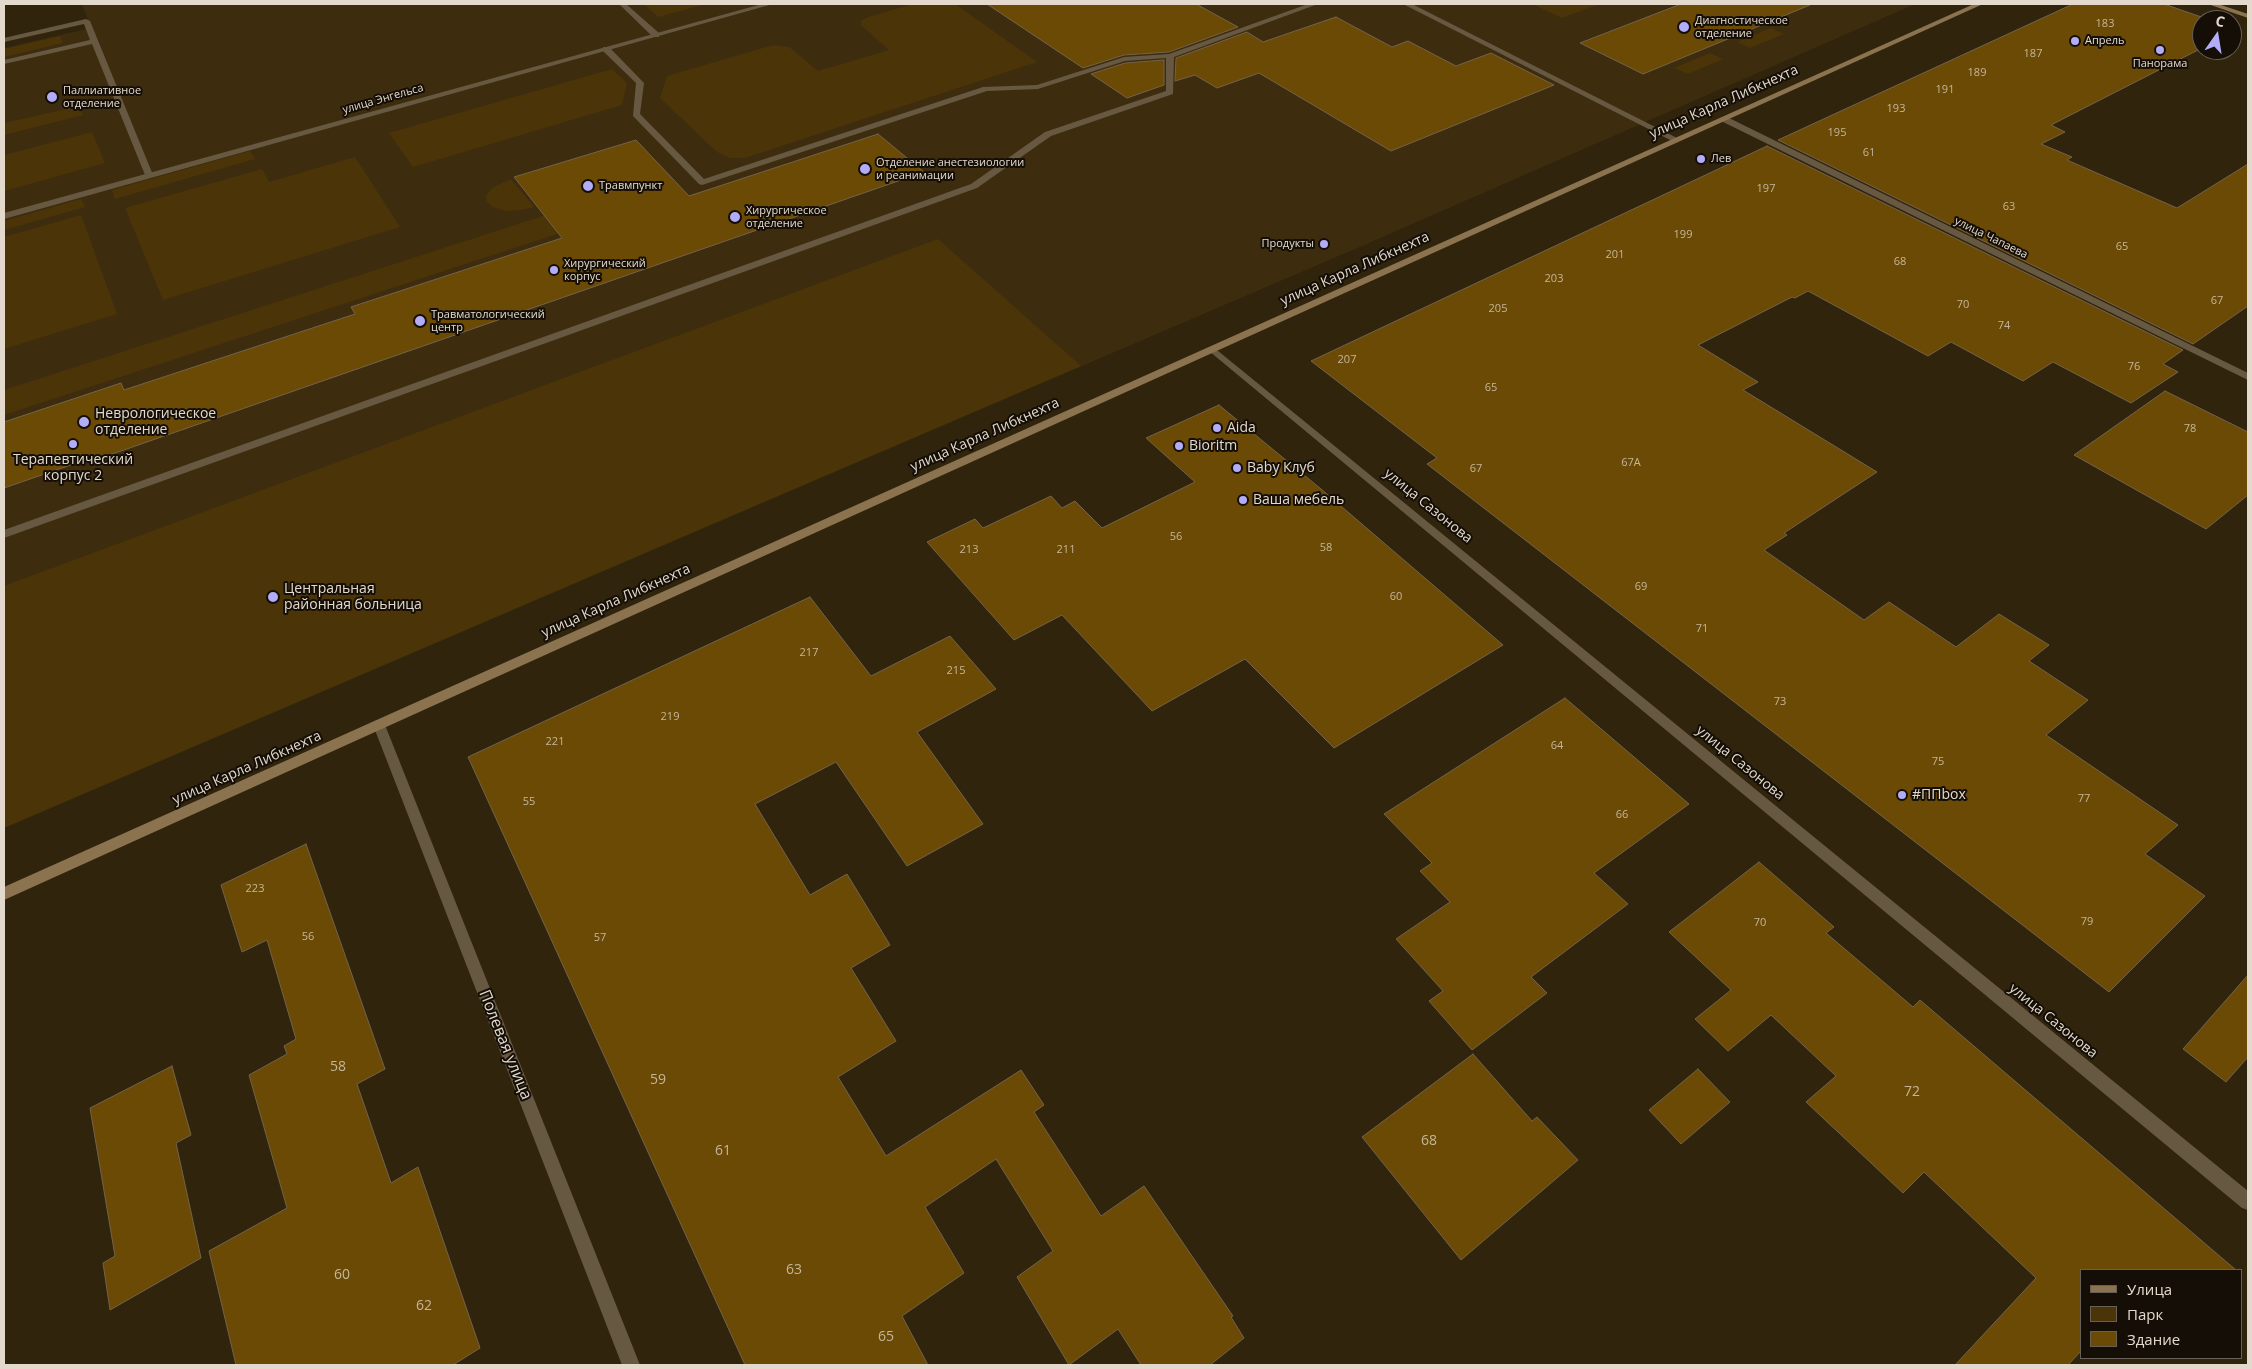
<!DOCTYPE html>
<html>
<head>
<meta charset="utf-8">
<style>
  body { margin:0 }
  #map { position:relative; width:2252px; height:1369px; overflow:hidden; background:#31240d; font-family:"Open Sans",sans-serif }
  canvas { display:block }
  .frame { position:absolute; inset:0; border:5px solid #e3dacd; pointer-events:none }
  .legend { position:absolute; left:2080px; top:1269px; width:162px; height:90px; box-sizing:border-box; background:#140e06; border:1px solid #676056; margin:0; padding:6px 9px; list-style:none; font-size:15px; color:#e3dacd }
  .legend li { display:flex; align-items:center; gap:10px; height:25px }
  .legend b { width:25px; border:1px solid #676056 }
  .north { position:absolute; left:2192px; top:10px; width:50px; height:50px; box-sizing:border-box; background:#140e06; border:1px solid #676056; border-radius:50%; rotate:13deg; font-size:14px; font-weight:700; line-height:20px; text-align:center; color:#e3dacd }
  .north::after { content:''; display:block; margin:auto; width:18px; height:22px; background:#b3adf9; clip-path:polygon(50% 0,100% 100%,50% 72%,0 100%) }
</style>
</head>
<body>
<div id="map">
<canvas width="2252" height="1369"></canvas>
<div class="frame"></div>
<ul class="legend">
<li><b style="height:6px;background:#8b734f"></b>Улица</li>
<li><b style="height:14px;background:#4b3408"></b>Парк</li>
<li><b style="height:14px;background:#6b4a05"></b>Здание</li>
</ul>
<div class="north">С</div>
</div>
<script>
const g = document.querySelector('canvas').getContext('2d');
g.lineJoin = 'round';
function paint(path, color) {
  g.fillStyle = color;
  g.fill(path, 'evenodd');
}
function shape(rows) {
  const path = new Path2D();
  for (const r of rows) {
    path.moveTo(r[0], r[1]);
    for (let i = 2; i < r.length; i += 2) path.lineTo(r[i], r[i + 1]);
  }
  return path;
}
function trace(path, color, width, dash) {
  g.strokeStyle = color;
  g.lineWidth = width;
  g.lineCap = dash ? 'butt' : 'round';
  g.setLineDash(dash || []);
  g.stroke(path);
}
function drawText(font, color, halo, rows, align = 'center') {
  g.font = font + ' "Open Sans",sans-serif';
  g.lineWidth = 4;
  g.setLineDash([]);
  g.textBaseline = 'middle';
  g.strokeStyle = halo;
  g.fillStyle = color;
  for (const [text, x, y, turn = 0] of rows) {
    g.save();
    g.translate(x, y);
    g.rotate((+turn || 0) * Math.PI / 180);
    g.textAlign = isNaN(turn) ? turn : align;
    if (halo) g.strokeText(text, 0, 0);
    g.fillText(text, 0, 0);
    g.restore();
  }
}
const built = shape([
  [82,4,1915,4,1355,249,4,828,4,48,91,28]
]);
const green = shape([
  [644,4,706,4,658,17],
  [913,4,955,4,1037,62,745,158,730,158,717,152,660,98,667,76,773,45,789,47,818,71,889,50,861,25,861,21,868,17],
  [1532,4,1600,4,1562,18],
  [1771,28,1784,34,1750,48,1737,42],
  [60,36,63,43,4,57,4,49],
  [1710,53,1723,59,1688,74,1674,68],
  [612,69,627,83,622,105,413,167,389,133],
  [79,106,83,115,4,135,4,123],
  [92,132,105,163,4,191,4,155],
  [250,151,255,159,115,199,112,190],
  [355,157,400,227,163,300,125,208,262,169,269,182],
  [511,179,534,207,522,210,506,211,493,207,487,202,486,196,492,188],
  [81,199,85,207,4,230,4,221],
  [81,215,117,314,4,349,4,237],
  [546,215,560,233,4,415,4,390],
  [938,239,1081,366,4,828,4,586]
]);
const building = shape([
  [987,4,1196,4,1238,27,1169,52,1124,55,1083,68,987,4],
  [1681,4,1809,4,1810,5,1643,74,1580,43,1681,4],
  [2073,4,2164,4,2210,20,2202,20,2202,48,2051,125,2065,132,2041,144,2072,157,2067,160,2177,208,2248,164,2248,306,2193,344,1778,140,2073,4],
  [1336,17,1392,47,1408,41,1456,66,1491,53,1554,85,1391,151,1259,73,1217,88,1195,75,1175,81,1176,58,1247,32,1263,42,1336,17],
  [1164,60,1164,85,1127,98,1091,74,1125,63,1164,60],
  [878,134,924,172,98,459,97,456,4,488,4,422,121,383,124,390,355,314,351,307,562,238,514,177,636,140,689,196,878,134],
  [1767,146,2183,350,2163,364,2178,372,2131,403,2053,362,2023,381,1951,342,1928,356,1808,291,1795,298,1792,297,1698,345,1758,382,1743,390,1877,472,1784,533,1787,535,1764,550,1864,620,1889,602,1956,647,1999,614,2049,645,2029,661,2088,700,2046,735,2178,825,2145,854,2205,896,2109,992,1427,464,1437,458,1311,361,1767,146],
  [2165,391,2248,432,2248,495,2206,529,2074,455,2165,391],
  [1219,405,1321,489,1503,645,1334,748,1245,659,1152,711,1062,615,1014,640,927,542,975,519,983,528,1051,496,1062,508,1075,501,1102,528,1195,482,1146,438,1219,405],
  [810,597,871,676,950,636,996,689,917,732,983,824,907,866,836,762,755,804,810,895,847,874,890,945,851,968,896,1041,838,1077,886,1156,1021,1070,1044,1105,1034,1112,1101,1216,1144,1186,1233,1316,1231,1317,1244,1338,1210,1365,1141,1365,1118,1329,1069,1365,1017,1277,1053,1251,996,1159,925,1207,964,1273,902,1316,928,1365,745,1365,468,757,810,597],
  [1565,698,1689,804,1594,873,1628,904,1531,977,1547,993,1472,1050,1429,1001,1443,991,1396,939,1450,902,1420,871,1432,863,1384,814,1565,698],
  [306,844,385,1069,357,1084,391,1183,418,1167,480,1348,453,1365,236,1365,209,1251,287,1208,249,1075,287,1054,284,1046,296,1039,267,940,242,952,221,885,306,844],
  [1759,862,1834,927,1826,933,1913,1007,1920,1000,2236,1270,2081,1270,2081,1351,2068,1365,1955,1365,2036,1278,1924,1172,1903,1193,1806,1102,1836,1076,1771,1015,1728,1051,1695,1019,1731,990,1669,932,1759,862],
  [2248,975,2248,1057,2226,1082,2183,1049,2248,975],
  [1473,1054,1532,1121,1537,1117,1578,1160,1461,1260,1362,1137,1473,1054],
  [172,1066,191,1135,176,1143,201,1258,110,1310,103,1263,115,1256,90,1108,172,1066],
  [1698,1069,1730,1102,1681,1144,1649,1110,1698,1069]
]);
const lane = shape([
  [619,4,626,4,659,33,659,37,653,37,619,4],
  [1308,4,1318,4,1174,57,1173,94,1051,136,977,188,4,538,4,530,971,184,1045,132,1166,91,1166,58,1125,61,1038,89,987,91,702,185,699,184,633,116,636,83,603,51,603,47,609,47,644,83,640,114,704,179,983,87,1037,85,1124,57,1169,54,1308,4],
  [1403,4,1412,4,1681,140,1674,142,1403,4],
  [86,19,90,21,153,175,152,177,145,175,92,44,4,64,4,60,90,40,84,24,4,42,4,38,86,19]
]);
const street = shape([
  [762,4,773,4,4,219,4,213,762,4],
  [1721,117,1727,117,2248,373,2248,380,1721,121,1721,117],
  [1212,346,2248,1191,2248,1210,2242,1208,1209,351,1207,349,1212,346],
  [379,720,384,721,385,725,640,1365,622,1365,373,725,374,721,379,720]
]);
const secondary = shape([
  [1974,4,1983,4,4,900,4,887,1974,4],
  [2208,4,2218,4,2248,14,2248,18,2208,4]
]);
const markers = [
  [1684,27,6,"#b3adf9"],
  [2075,41,5,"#b3adf9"],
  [2160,50,5,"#b3adf9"],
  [52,97,6,"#b3adf9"],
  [1701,159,5,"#b3adf9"],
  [865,169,6,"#b3adf9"],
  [588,186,6,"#b3adf9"],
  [735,217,6,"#b3adf9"],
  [1324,244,5,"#b3adf9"],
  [554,270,5,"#b3adf9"],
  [420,321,6,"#b3adf9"],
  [84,422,6,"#b3adf9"],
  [1217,428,5,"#b3adf9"],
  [73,444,5,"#b3adf9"],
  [1179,446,5,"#b3adf9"],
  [1237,468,5,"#b3adf9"],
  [1243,500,5,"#b3adf9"],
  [273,597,6,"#b3adf9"],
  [1902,795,5,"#b3adf9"]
];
const farPoinames = [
  ["Диагностическое",1695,21],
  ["отделение",1695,34],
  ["Апрель",2085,41],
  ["Панорама",2160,64,"center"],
  ["Паллиативное",63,91],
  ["отделение",63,104],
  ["Лев",1711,159],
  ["Отделение анестезиологии",876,163],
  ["и реанимации",876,176],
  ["Травмпункт",599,186],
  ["Хирургическое",746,211],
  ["отделение",746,224],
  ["Продукты",1314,244,"right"],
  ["Хирургический",564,264],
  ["корпус",564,277],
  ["Травматологический",431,315],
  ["центр",431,328]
];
const numberNames = [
  ["183",2105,24],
  ["187",2033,54],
  ["189",1977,73],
  ["191",1945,90],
  ["193",1896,109],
  ["195",1837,133],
  ["61",1869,153],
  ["197",1766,189],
  ["63",2009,207],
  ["199",1683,235],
  ["65",2122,247],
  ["201",1615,255],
  ["68",1900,262],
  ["203",1554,279],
  ["67",2217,301],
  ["70",1963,305],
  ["205",1498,309],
  ["74",2004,326],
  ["207",1347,360],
  ["76",2134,367],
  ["65",1491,388],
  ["78",2190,429],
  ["67А",1631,463],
  ["67",1476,469],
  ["56",1176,537],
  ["58",1326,548],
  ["213",969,550],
  ["211",1066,550],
  ["69",1641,587],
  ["60",1396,597],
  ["71",1702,629],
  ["217",809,653],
  ["215",956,671],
  ["73",1780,702],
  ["219",670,717],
  ["221",555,742],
  ["64",1557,746],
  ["75",1938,762],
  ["77",2084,799],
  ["55",529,802],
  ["66",1622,815],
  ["223",255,889],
  ["79",2087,922],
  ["70",1760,923],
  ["56",308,937],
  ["57",600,938]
];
const farStreetnames = [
  ["улица Энгельса",383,99,-16],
  ["улица Чапаева",1991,238,26]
];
const streetNames = [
  ["улица Карла Либкнехта",1724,102,-24],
  ["улица Карла Либкнехта",1355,269,-24],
  ["улица Карла Либкнехта",985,435,-24],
  ["улица Сазонова",1428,506,39],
  ["улица Карла Либкнехта",616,601,-24],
  ["улица Сазонова",1740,763,39],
  ["улица Карла Либкнехта",247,768,-24],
  ["улица Сазонова",2053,1021,39]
];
const poiNames = [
  ["Неврологическое",95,414],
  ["отделение",95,430],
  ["Aida",1227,428],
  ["Bioritm",1189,446],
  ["Терапевтический",73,460,"center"],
  ["корпус 2",73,476,"center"],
  ["Baby Клуб",1247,468],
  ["Ваша мебель",1253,500],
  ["Центральная",284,589],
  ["районная больница",284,605],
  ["#ППbox",1912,795]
];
const nearNumbernames = [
  ["58",338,1067],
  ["59",658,1080],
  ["72",1912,1092],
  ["68",1429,1141],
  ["61",723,1151],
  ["63",794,1270],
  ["60",342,1275],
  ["62",424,1306],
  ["65",886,1337]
];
const nearStreetnames = [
  ["Полевая улица",505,1045,68]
];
paint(built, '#3e2c0f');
paint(green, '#4b3408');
paint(building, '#6b4a05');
trace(building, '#73634b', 1);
paint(lane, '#675841');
paint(street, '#675841');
paint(secondary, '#8b734f');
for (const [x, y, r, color] of markers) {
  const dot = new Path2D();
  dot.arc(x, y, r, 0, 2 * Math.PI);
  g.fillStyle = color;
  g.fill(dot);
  trace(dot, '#140e06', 2);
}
drawText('11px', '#e3dacd', '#140e06', farPoinames, 'left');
drawText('11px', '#c5b69b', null, numberNames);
drawText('11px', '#e3dacd', '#140e06', farStreetnames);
drawText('14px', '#e3dacd', '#140e06', streetNames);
drawText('14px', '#e3dacd', '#140e06', poiNames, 'left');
drawText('14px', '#c5b69b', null, nearNumbernames);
drawText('16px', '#e3dacd', '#140e06', nearStreetnames);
</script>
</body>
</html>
